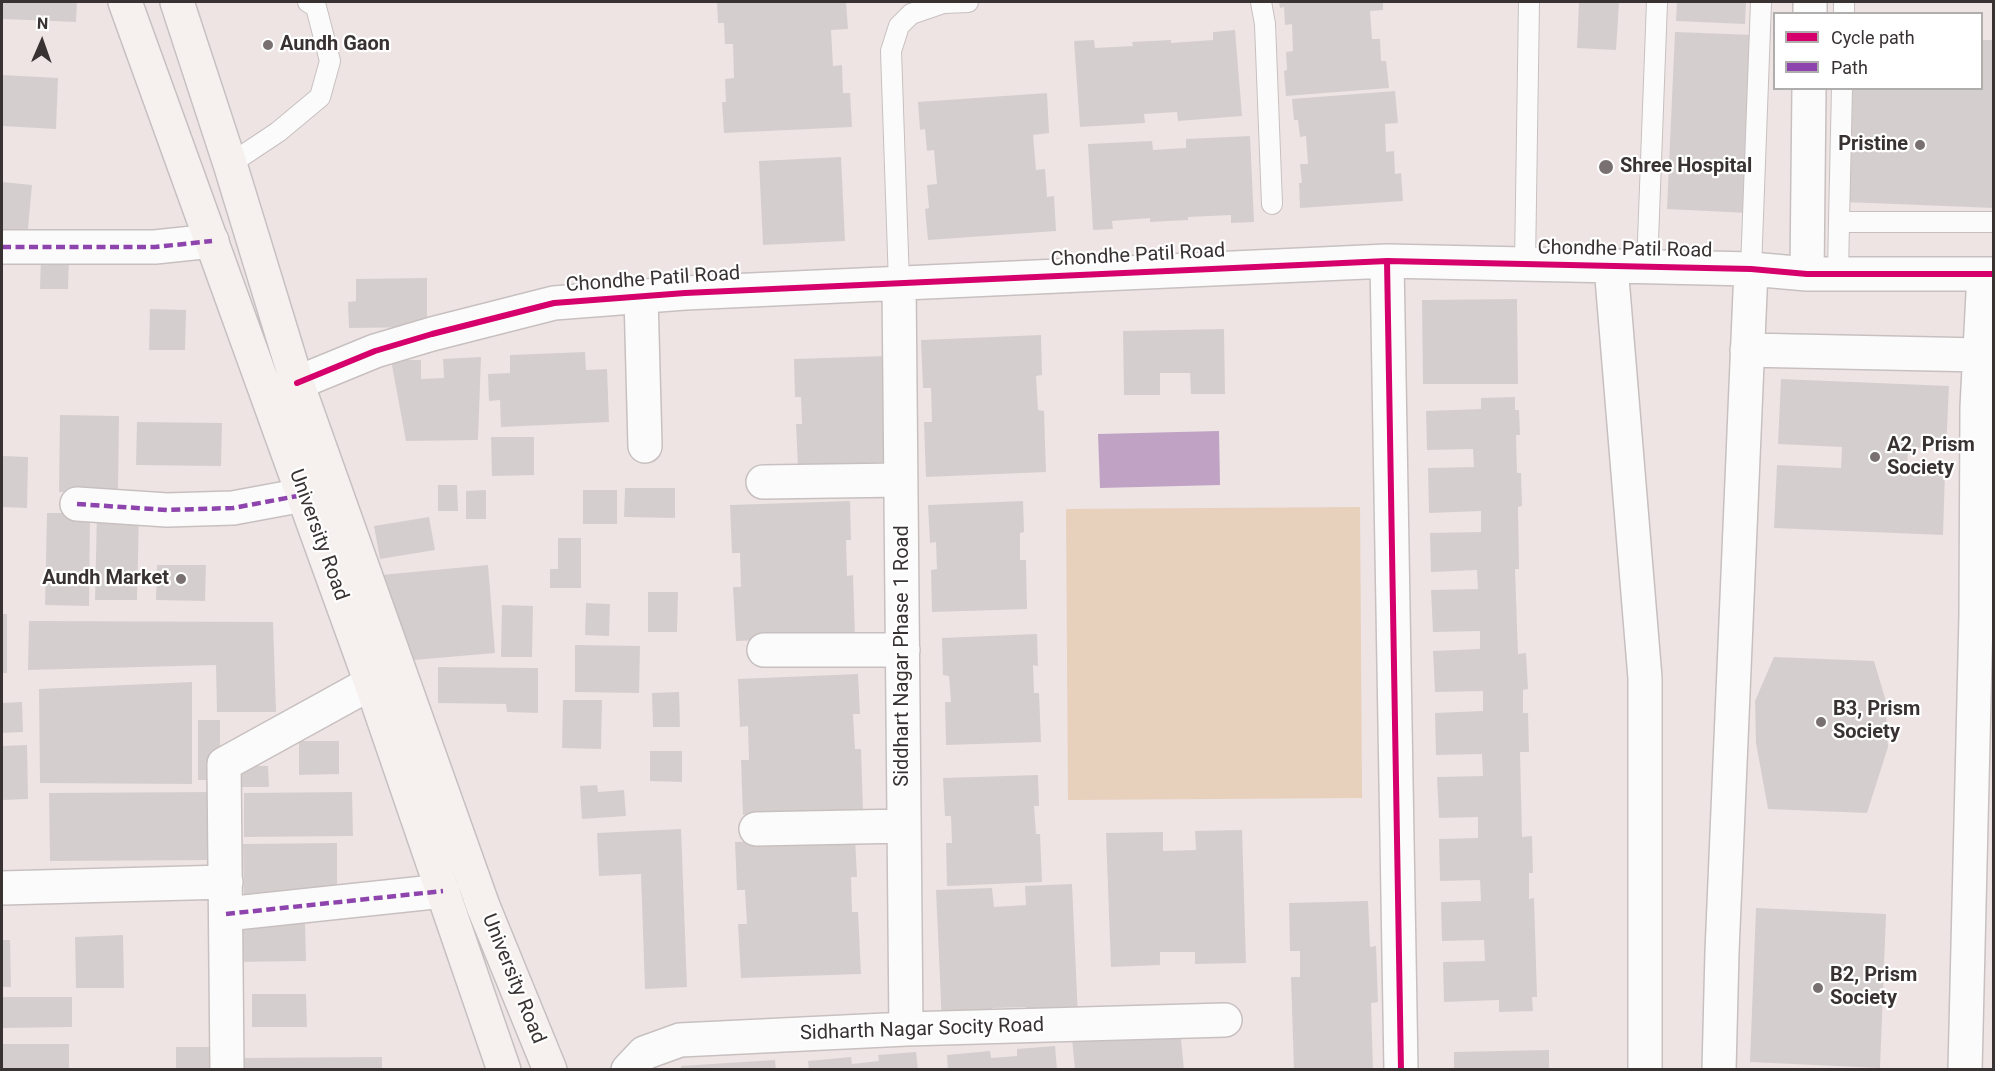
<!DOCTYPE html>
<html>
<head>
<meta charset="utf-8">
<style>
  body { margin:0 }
  #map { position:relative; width:1995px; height:1071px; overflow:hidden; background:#eee4e4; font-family:Roboto,sans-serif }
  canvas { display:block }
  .frame { position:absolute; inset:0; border:3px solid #393233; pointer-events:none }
  .legend { position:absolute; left:1773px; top:12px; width:210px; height:78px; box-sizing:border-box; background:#fff; border:2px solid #b0adad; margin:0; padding:8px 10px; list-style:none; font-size:18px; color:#393233 }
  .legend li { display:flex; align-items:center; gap:12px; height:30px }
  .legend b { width:30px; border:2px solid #b0adad }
  .north { position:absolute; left:12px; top:12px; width:60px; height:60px; -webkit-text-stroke:4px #fff; paint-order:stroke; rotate:2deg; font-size:16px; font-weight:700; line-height:24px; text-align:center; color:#393233 }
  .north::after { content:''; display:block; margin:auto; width:21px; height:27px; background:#393233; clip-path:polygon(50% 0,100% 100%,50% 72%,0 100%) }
</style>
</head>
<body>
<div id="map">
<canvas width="1995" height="1071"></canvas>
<div class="frame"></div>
<ul class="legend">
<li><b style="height:8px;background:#d6006c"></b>Cycle path</li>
<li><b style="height:8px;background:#8e44ad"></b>Path</li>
</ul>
<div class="north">N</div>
</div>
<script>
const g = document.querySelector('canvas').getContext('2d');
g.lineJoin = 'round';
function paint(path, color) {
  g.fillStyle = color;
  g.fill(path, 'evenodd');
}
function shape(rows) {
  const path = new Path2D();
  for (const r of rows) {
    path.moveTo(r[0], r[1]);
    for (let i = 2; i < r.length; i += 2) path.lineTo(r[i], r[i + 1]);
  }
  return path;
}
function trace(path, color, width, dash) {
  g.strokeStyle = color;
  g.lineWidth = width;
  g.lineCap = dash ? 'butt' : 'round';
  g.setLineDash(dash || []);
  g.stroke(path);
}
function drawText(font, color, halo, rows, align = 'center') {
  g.font = font + ' Roboto,sans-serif';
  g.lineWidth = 4.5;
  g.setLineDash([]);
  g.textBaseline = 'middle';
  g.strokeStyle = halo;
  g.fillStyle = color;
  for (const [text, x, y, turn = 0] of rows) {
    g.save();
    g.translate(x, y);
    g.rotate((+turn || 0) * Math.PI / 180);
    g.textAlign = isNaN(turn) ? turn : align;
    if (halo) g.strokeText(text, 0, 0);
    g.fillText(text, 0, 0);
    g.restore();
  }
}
const green = shape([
  [1360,507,1362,798,1068,800,1066,509]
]);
const water = shape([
  [1219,431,1220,485,1100,488,1098,434]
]);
const building = shape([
  [2,2,77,2,76,22,2,19],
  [717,2,846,2,848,29,831,30,833,66,842,65,843,93,850,93,852,127,724,133,722,102,726,102,725,79,734,78,733,44,725,44,724,23,718,23],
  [1279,2,1383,2,1383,10,1370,11,1372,39,1380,39,1381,61,1386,61,1389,88,1286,96,1284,71,1287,70,1286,52,1293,51,1292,24,1285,25,1284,7,1280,8],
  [1579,2,1619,2,1616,50,1577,48],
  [1677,2,1746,2,1745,24,1676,21],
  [1235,30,1242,116,1178,121,1177,112,1144,114,1145,123,1080,127,1074,41,1094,40,1095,48,1133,46,1132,42,1171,40,1171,43,1213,40,1213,32],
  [1675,32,1755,35,1748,213,1667,209],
  [1982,40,1994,40,1994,208,1845,202,1850,88,1982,88],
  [2,75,58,78,56,129,2,126],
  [1395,91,1398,123,1385,124,1386,152,1394,151,1395,174,1401,173,1403,201,1300,208,1299,183,1302,183,1300,164,1308,164,1306,136,1300,137,1298,120,1294,120,1292,99],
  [1047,93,1049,133,1033,135,1036,170,1045,169,1047,197,1054,196,1056,231,928,240,925,209,929,208,927,185,937,184,934,150,927,151,925,129,920,130,918,102],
  [1250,136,1254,222,1231,223,1231,215,1188,217,1188,220,1150,222,1150,218,1112,221,1113,229,1093,230,1088,144,1152,141,1153,150,1186,148,1186,139],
  [841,157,845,241,763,245,759,161],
  [2,182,32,185,27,239,2,237],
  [41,257,69,257,68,289,40,289],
  [427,278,427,327,349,328,348,302,356,301,356,279],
  [1517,299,1518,384,1423,384,1422,300],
  [150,309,186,310,185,350,149,350],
  [1224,329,1225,394,1191,394,1190,373,1160,373,1160,395,1124,395,1123,331],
  [1041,335,1042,375,1036,376,1038,410,1044,411,1046,472,926,477,924,422,932,422,931,388,923,388,921,340],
  [585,352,586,370,607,369,609,422,501,427,500,400,489,401,488,374,510,373,510,355],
  [888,356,892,463,798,467,796,424,802,424,801,397,795,397,794,359],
  [481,357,478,440,406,441,391,360,421,360,421,379,444,378,443,359],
  [1781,379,1949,386,1946,449,1908,447,1907,470,1945,472,1943,535,1774,528,1777,465,1841,468,1842,447,1778,444],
  [1515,397,1515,410,1519,410,1520,435,1516,435,1517,473,1521,473,1522,506,1518,507,1519,569,1515,569,1518,654,1526,653,1528,689,1523,690,1523,713,1528,713,1529,752,1520,752,1522,837,1532,836,1533,873,1529,873,1529,899,1534,898,1537,997,1532,997,1533,1011,1499,1012,1499,1000,1444,1002,1443,962,1485,961,1484,940,1442,941,1441,902,1481,901,1480,880,1440,881,1439,839,1478,838,1478,817,1439,818,1437,777,1483,776,1482,754,1436,755,1435,713,1483,711,1483,691,1435,692,1433,651,1480,649,1480,631,1433,632,1431,590,1478,589,1477,570,1431,572,1430,533,1481,532,1481,511,1429,513,1428,468,1474,467,1473,449,1427,450,1426,411,1481,409,1481,398],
  [60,415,119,416,118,493,59,492],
  [137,422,222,423,221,466,136,465],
  [491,437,534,437,534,475,492,476],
  [2,456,28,457,27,508,2,507],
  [438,485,457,485,458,511,438,511],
  [625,488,675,488,675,518,624,517],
  [486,490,486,519,466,519,466,491],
  [583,490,617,490,617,524,583,524],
  [850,501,851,540,846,540,847,576,853,575,855,637,736,641,733,587,741,587,740,553,732,553,730,505],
  [1023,501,1024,532,1020,533,1020,560,1026,560,1027,609,932,612,931,570,937,569,936,542,930,543,928,505],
  [97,512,139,513,137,600,95,600],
  [47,513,90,513,89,606,45,605],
  [429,517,435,550,380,559,374,526],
  [558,538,581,538,581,588,550,588,550,569,558,569],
  [157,565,206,565,205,601,156,600],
  [488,565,495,653,402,661,381,575],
  [648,592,678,592,677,632,648,632],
  [586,603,610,604,609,636,585,635],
  [502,605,533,606,532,657,501,657],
  [2,614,7,614,7,673,2,673],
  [29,621,273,622,276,712,217,712,216,665,28,670],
  [1037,634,1038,666,1033,665,1034,693,1039,693,1041,742,946,745,945,702,951,702,949,676,943,675,942,638],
  [575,645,640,646,639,693,575,692],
  [1774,657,1874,661,1885,698,1888,747,1867,813,1768,809,1756,743,1755,701],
  [438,667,538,668,538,713,507,712,506,704,438,703],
  [858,674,860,714,853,714,855,749,861,749,863,811,743,815,741,760,749,760,748,726,740,727,738,679],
  [192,682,192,784,40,783,39,689],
  [679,692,680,727,653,727,652,693],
  [563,700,602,700,601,749,562,748],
  [22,702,23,732,2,733,2,703],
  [198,720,220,720,220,780,198,780],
  [299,741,339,741,339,774,299,775],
  [27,745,28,799,2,800,2,746],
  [650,751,682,751,682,782,650,781],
  [228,766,268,766,269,787,229,787],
  [1038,775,1039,806,1034,806,1036,834,1040,834,1042,882,947,886,946,843,952,843,951,816,945,816,943,778],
  [597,785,598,792,624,790,626,816,582,819,580,786],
  [216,792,217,860,50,861,49,793],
  [352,792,353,836,244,837,244,793],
  [681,829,687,987,645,989,641,874,599,876,597,833],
  [1242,830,1246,963,1195,964,1195,952,1160,952,1160,965,1111,967,1106,833,1163,832,1163,851,1196,850,1195,831],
  [855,838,857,877,851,877,852,912,858,912,861,974,741,978,738,924,747,924,745,890,737,890,735,842],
  [337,843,337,899,244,900,243,844],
  [1072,884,1078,1017,1027,1020,1026,1007,992,1008,992,1022,942,1024,936,890,992,888,994,907,1026,905,1025,886],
  [1368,901,1370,947,1376,946,1378,1002,1371,1003,1373,1070,1294,1070,1291,977,1300,977,1300,951,1290,951,1289,903],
  [1756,908,1886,914,1880,1068,1750,1062],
  [230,923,305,923,306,961,231,962],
  [123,935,124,988,76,988,75,937],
  [2,940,10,940,11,987,2,987],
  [252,994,306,994,307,1027,252,1027],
  [2,997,72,997,72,1027,2,1028],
  [1180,1029,1184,1070,1075,1070,1072,1038,1116,1034,1117,1041,1143,1038],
  [2,1044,69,1044,69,1070,2,1070],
  [1055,1046,1057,1070,948,1070,947,1055,990,1051,991,1058,1017,1056,1017,1049],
  [176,1047,210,1047,210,1070,176,1070],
  [1549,1050,1549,1070,1454,1070,1454,1052],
  [916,1052,918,1070,809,1070,808,1061,851,1057,852,1064,879,1061,878,1055],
  [382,1057,382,1070,240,1070,240,1058],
  [775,1060,776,1070,681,1070,681,1066]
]);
const service = shape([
  [1261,2,1265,24,1272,204],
  [1844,14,1844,2],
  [1842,88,1839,222,1994,222],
  [230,164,278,132,320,97,330,61,316,7,308,2],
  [1525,264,1529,2],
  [1647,267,1657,2],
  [1751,269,1761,2],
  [1838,273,1839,222],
  [899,283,891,51,899,26,911,14,943,3,968,2]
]);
const minor = shape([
  [1810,14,1810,2],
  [2,247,155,247,212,241],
  [1387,261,1401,1070],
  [1611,266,1645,678,1645,1070],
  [1807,274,1809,88],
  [899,283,906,1029],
  [641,296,645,446],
  [1747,350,1980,355],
  [297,383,375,351,432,334,554,303,685,293,1387,261,1751,269,1807,274,1994,274],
  [763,482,901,480],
  [77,504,167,510,233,508,303,495],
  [764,650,903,650],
  [756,829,904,826],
  [2,888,226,882],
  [226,914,443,891],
  [227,1070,224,764,371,683,397,672],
  [628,1070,644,1053,680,1040,906,1029,1225,1020],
  [1719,1070,1722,952,1751,269],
  [1965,1070,1976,616,1977,407,1984,274]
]);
const primary = shape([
  [125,2,371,683,504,1070],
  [177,2,230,164,297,383,483,906,550,1070]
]);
const quiet = shape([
  [2,247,155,247,212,241],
  [77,504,167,510,233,508,303,495],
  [226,914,443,891]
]);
const cycleway = shape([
  [1387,261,1401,1070],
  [297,383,375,351,432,334,554,303,685,293,1387,261,1751,269,1807,274,1994,274]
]);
const markers = [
  [268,45,6,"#787071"],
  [1920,145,6,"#787071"],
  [1606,167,8,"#787071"],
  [1875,457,6,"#787071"],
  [181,579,6,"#787071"],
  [1821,722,6,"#787071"],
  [1818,988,6,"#787071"]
];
const poiNames = [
  ["Aundh Gaon",280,45],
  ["Pristine",1908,145,"right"],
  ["Shree Hospital",1620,167],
  ["A2, Prism",1887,446],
  ["Society",1887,469],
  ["Aundh Market",169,579,"right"],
  ["B3, Prism",1833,710],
  ["Society",1833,733],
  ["B2, Prism",1830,976],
  ["Society",1830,999]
];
const streetNames = [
  ["Chondhe Patil Road",1625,250,1],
  ["Chondhe Patil Road",1138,256,-3],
  ["Chondhe Patil Road",653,280,-4],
  ["University Road",318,535,70],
  ["Siddhart Nagar Phase 1 Road",903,656,-90],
  ["University Road",513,979,68],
  ["Sidharth Nagar Socity Road",922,1030,-2]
];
paint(green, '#e7d0bc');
paint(water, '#c0a2c4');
paint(building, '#d5cecf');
trace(service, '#c8c0c0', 22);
trace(minor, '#c8c0c0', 36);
trace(primary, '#c6c1c1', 36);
trace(service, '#fcfbfb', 20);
trace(minor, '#fcfbfb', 33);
trace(primary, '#f6f1ef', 33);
trace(quiet, '#8e44ad', 4.5, [9, 4.5]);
trace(cycleway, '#d6006c', 6);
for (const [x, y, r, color] of markers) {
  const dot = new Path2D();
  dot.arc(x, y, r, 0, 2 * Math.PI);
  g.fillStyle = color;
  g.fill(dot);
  trace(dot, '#fff', 2);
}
drawText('bold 20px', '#393233', '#fff', poiNames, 'left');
drawText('20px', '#393233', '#fff', streetNames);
</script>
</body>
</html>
